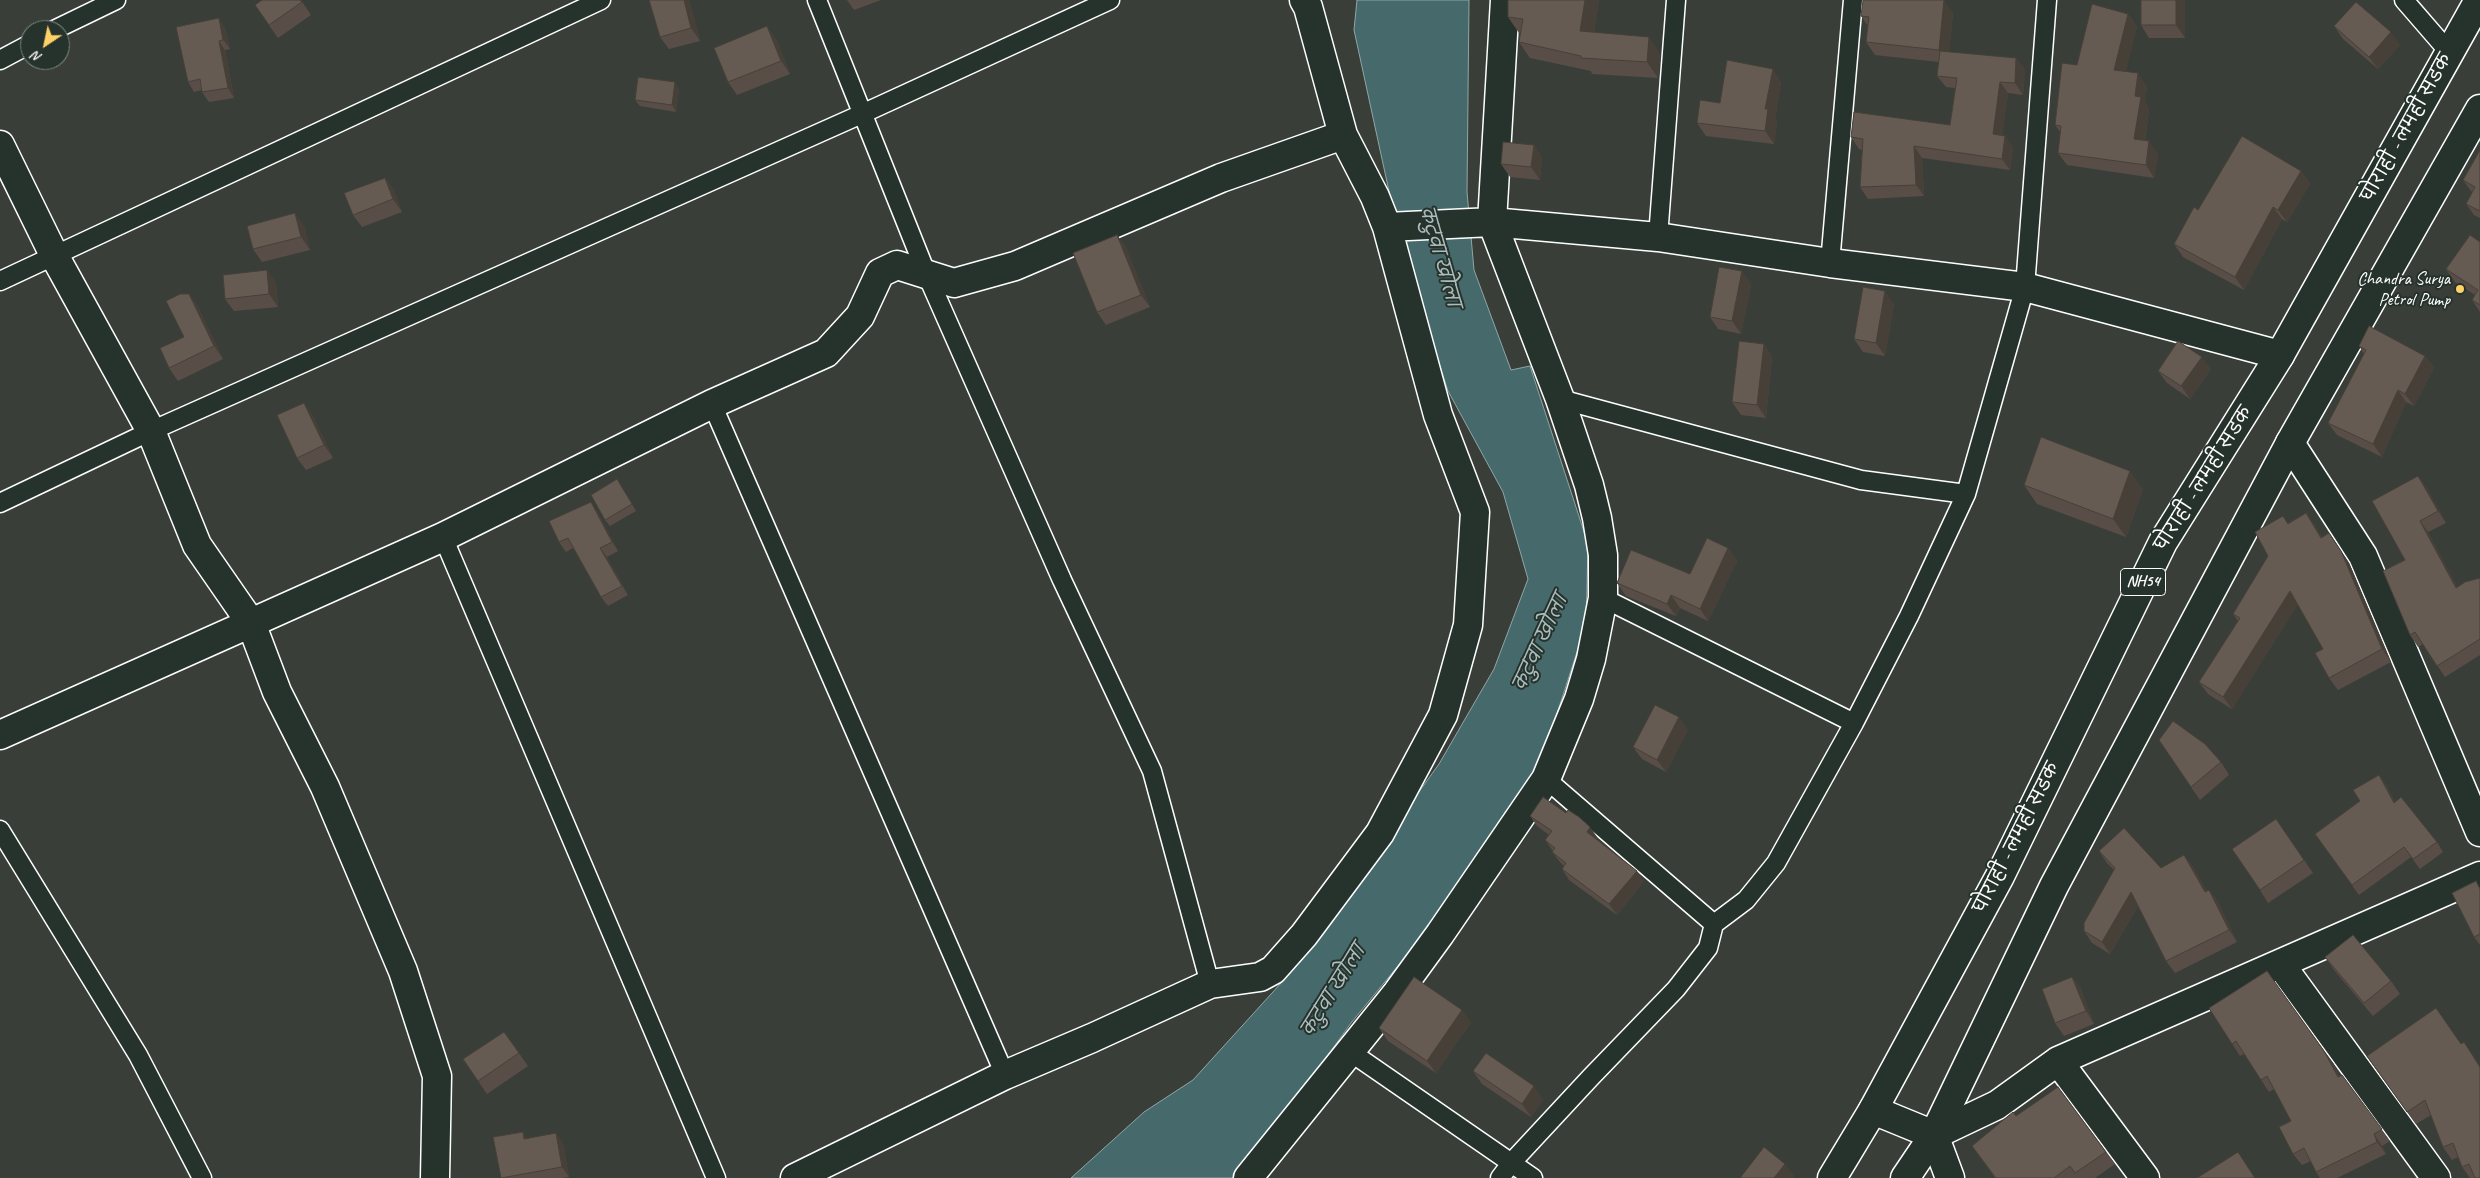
<!DOCTYPE html>
<html>
<head>
<meta charset="utf-8">
<style>
  body { margin:0 }
  #map { position:relative; width:2480px; height:1178px; overflow:hidden; background:#393f38; font-family:Caveat,sans-serif }
  canvas { display:block }
  .north { position:absolute; left:20px; top:20px; width:50px; height:50px; box-sizing:border-box; background:#26332d; border:1px solid #7d8581; border-radius:50%; rotate:214deg; font-size:14px; font-weight:700; line-height:20px; text-align:center; color:#fff }
  .north::after { content:''; display:block; margin:auto; width:18px; height:22px; background:#ffd166; clip-path:polygon(50% 0,100% 100%,50% 72%,0 100%) }
</style>
</head>
<body>
<div id="map">
<canvas width="2480" height="1178"></canvas>
<div class="north">N</div>
</div>
<script>
const g = document.querySelector('canvas').getContext('2d');
g.lineJoin = 'round';
function paint(path, color) {
  g.fillStyle = color;
  g.fill(path, 'evenodd');
}
function shape(rows) {
  const path = new Path2D();
  for (const r of rows) {
    path.moveTo(r[0], r[1]);
    for (let i = 2; i < r.length; i += 2) path.lineTo(r[i], r[i + 1]);
  }
  return path;
}
function trace(path, color, width, dash) {
  g.strokeStyle = color;
  g.lineWidth = width;
  g.lineCap = dash ? 'butt' : 'round';
  g.setLineDash(dash || []);
  g.stroke(path);
}
function drawText(font, color, halo, rows, align = 'center') {
  g.font = font + ' Caveat,"Playpen Sans Deva",sans-serif';
  g.lineWidth = 4;
  g.setLineDash([]);
  g.textBaseline = 'middle';
  g.strokeStyle = halo;
  g.fillStyle = color;
  for (const [text, x, y, turn = 0] of rows) {
    g.save();
    g.translate(x, y);
    g.rotate((+turn || 0) * Math.PI / 180);
    g.textAlign = isNaN(turn) ? turn : align;
    if (halo) g.strokeText(text, 0, 0);
    g.fillText(text, 0, 0);
    g.restore();
  }
}
const water = shape([
  [1357,0,1469,0,1467,192,1474,270,1511,370,1530,366,1588,544,1586,624,1543,757,1472,876,1351,1023,1240,1178,1071,1178,1144,1112,1193,1080,1282,982,1439,764,1494,669,1528,579,1503,492,1448,391,1400,242,1354,30,1357,0]
]);
const service = shape([
  [817,0,927,275,1062,580,1152,771,1210,984],
  [2404,0,2449,52],
  [54,30,116,0],
  [0,60,30,44],
  [1658,237,1676,0],
  [1830,263,1853,0],
  [0,281,601,0],
  [1560,399,1861,480,1966,494],
  [712,404,1005,1075],
  [0,503,151,431,864,113,1110,0],
  [443,537,716,1178],
  [1603,598,1854,723],
  [1546,779,1714,924],
  [0,830,138,1055,202,1178],
  [1349,1051,1533,1178],
  [1500,1178,1512,1162,1591,1077,1676,989,1708,948,1714,924,1746,900,1776,863,1854,723,1909,616,1966,494,2025,287,2047,0]
]);
const minor = shape([
  [0,145,54,255,151,431,197,545,251,623,0,735],
  [1387,227,1492,222,1658,237,1830,263,2025,287,2280,355],
  [2290,443,2363,556,2480,832],
  [2281,965,2436,1178],
  [2058,1061,2145,1178],
  [1873,1110,1934,1135,1997,1105,2058,1061,2480,876],
  [1934,1135,1950,1178],
  [435,1178,437,1076,403,971,325,787,277,692,251,623,443,537,712,404,826,353,860,316,880,273,897,265,954,283,1015,266,1221,178,1343,135],
  [795,1178,1005,1075,1092,1038,1210,984,1260,977,1273,970,1304,935,1380,833,1443,715,1468,625,1475,512,1438,415,1387,227,1375,197,1343,135,1308,7,1304,0],
  [1248,1178,1397,993,1440,934,1546,779,1579,699,1591,659,1603,598,1603,555,1597,518,1589,485,1560,399,1492,222,1505,0]
]);
const primary = shape([
  [1832,1178,1873,1110,2000,876,2163,542,2280,355,2479,0],
  [1905,1178,1934,1135,2054,886,2290,443,2480,109]
]);
const wall = shape([
  [301,0,311,15,278,38,255,5],
  [649,0,689,0,700,41,669,49,660,37],
  [847,0,881,0,854,10],
  [1508,0,1599,0,1594,32,1660,53,1658,78,1592,74,1591,71,1530,58,1519,42,1520,33,1519,33,1508,17],
  [2185,0,2185,38,2149,38,2141,25],
  [1953,13,1949,52,2016,58,2025,70,2023,95,2008,93,2002,136,2005,136,2013,148,2010,170,1922,158,1924,196,1868,199,1860,187,1862,150,1859,149,1851,137,1950,125,1955,88,1946,87,1937,76,1939,62,1875,55,1866,42,1868,26,1861,16],
  [2128,14,2137,27,2125,71,2147,86,2145,102,2149,109,2145,141,2158,154,2154,178,2067,165,2058,153,2061,133,2055,125,2077,65],
  [2334,26,2400,45,2378,69,2343,39],
  [225,28,230,49,225,50,234,98,209,102,202,92,202,90,194,92,188,82],
  [776,39,790,74,737,95,728,82],
  [1781,82,1775,119,1777,122,1774,144,1706,136,1697,123,1720,103],
  [679,89,676,112,640,106,635,100],
  [1534,145,1542,158,1540,180,1510,177,1501,164],
  [2480,150,2480,218,2474,215,2466,204,2473,192,2471,191,2463,180],
  [2301,171,2310,184,2287,222,2282,219,2244,290,2183,257,2174,244,2198,210],
  [385,178,394,190,402,212,362,227,353,215],
  [304,226,310,250,262,262,253,249],
  [1117,235,1126,248,1150,307,1106,325,1097,312],
  [2480,242,2480,312,2472,300,2475,295,2455,282,2446,269],
  [276,283,278,307,234,311,225,299],
  [1751,284,1741,334,1718,329,1710,317],
  [189,294,198,307,223,359,178,381,169,368,184,337],
  [1894,304,1885,356,1863,352,1854,339],
  [1764,344,1772,357,1766,418,1741,415,1732,402],
  [2359,346,2425,356,2434,368,2414,406,2406,402,2382,457,2337,435,2328,423,2364,354],
  [2211,369,2190,399,2167,383,2158,371],
  [313,416,333,458,306,470,297,458],
  [2418,476,2426,487,2446,523,2428,532,2457,587,2480,578,2480,655,2445,677,2423,644,2418,647,2410,635,2405,560],
  [617,479,636,511,610,526,605,520],
  [2024,485,2143,489,2126,537,2037,504],
  [597,511,618,551,607,557,628,595,608,606,601,597,573,548,566,552,559,542],
  [2306,513,2322,537,2329,533,2349,563,2391,662,2338,690,2329,678,2323,649,2298,604,2232,709,2208,694,2199,682,2238,621,2233,614,2288,523],
  [1728,548,1737,561,1708,621,1680,608,1676,616,1626,596,1617,583,1690,574],
  [1688,730,1666,772,1642,759,1633,747],
  [2221,762,2229,775,2200,800,2191,787],
  [2379,775,2386,785,2395,802,2437,842,2443,852,2420,869,2411,857,2359,895,2315,834,2360,801],
  [1530,816,1597,837,1596,839,1644,881,1617,915,1569,880,1562,869,1564,866,1560,862,1552,852,1553,851,1545,840,1549,835,1537,826],
  [2276,819,2313,873,2268,903,2260,890],
  [2099,851,2161,868,2184,855,2193,867,2207,892,2209,890,2218,902,2237,942,2175,973,2166,961,2138,906,2110,954,2092,943,2084,931,2114,870,2107,863],
  [2480,887,2480,945,2474,937],
  [2325,957,2391,981,2400,994,2373,1016,2334,970],
  [2072,977,2081,989,2094,1024,2064,1036,2055,1023],
  [2209,1008,2333,1063,2340,1076,2342,1075,2390,1141,2382,1146,2386,1154,2337,1178,2320,1178,2316,1172,2311,1161,2302,1165,2293,1154,2291,1121,2274,1089,2269,1092,2244,1054,2240,1056],
  [1471,1022,1436,1073,1388,1041,1379,1028],
  [504,1032,528,1066,487,1094,463,1059],
  [2461,1044,2473,1055,2480,1178,2470,1178,2462,1167,2458,1157,2452,1160,2443,1147,2431,1115,2416,1124,2367,1056],
  [1473,1071,1543,1099,1531,1117,1482,1084],
  [2016,1116,2106,1152,2115,1164,2095,1178,1995,1178,1972,1146],
  [527,1138,563,1143,569,1177,563,1178,501,1178]
]);
const shadedWall = shape([
  [684,0,689,0,700,41,691,28],
  [1585,0,1599,0,1592,47,1580,31],
  [1944,0,1953,13,1948,63,1939,50],
  [2176,0,2185,0,2185,38,2176,25],
  [2128,14,2137,27,2123,83,2114,70],
  [219,18,225,28,230,49,223,40],
  [767,26,776,39,790,74,781,61],
  [2391,32,2400,45,2378,69,2369,57],
  [1649,37,1660,53,1658,78,1647,62],
  [219,41,225,50,234,98,228,88],
  [2016,58,2025,70,2023,95,2015,83],
  [1773,69,1781,82,1775,119,1777,122,1774,144,1765,131,1765,109],
  [2138,73,2147,86,2145,102,2149,109,2143,152,2134,139,2135,96],
  [675,82,679,89,676,112,672,105],
  [2000,82,2008,93,2001,146,1993,134],
  [2005,136,2013,148,2010,170,2002,159],
  [2149,141,2158,154,2154,178,2146,165],
  [1534,145,1542,158,1540,180,1531,167],
  [1914,146,1922,158,1924,196,1916,185],
  [2301,171,2310,184,2287,222,2278,210],
  [385,178,394,190,402,212,393,199],
  [2273,207,2282,219,2244,290,2235,277],
  [295,213,304,226,310,250,301,237],
  [1117,235,1126,248,1150,307,1141,295],
  [267,270,276,283,278,307,269,294],
  [1742,271,1751,284,1741,334,1732,321],
  [1885,291,1894,304,1885,356,1876,343],
  [189,294,198,307,223,359,214,346],
  [1764,344,1772,357,1766,418,1757,405],
  [2425,356,2434,368,2414,406,2405,394],
  [2202,357,2211,369,2190,399,2181,386],
  [2398,390,2406,402,2382,457,2373,444],
  [304,403,313,416,333,458,324,445],
  [2130,471,2143,489,2126,537,2113,519],
  [2418,476,2426,487,2446,523,2438,511],
  [591,502,597,511,618,551,612,542],
  [2306,513,2315,525,2329,550,2321,538],
  [2420,521,2428,532,2464,599,2456,588],
  [2329,533,2349,563,2391,662,2382,649],
  [600,548,607,557,628,595,622,586],
  [1728,548,1737,561,1708,621,1700,609],
  [2290,591,2299,603,2232,709,2223,697],
  [1671,595,1680,608,1676,616,1667,604],
  [1679,717,1688,730,1666,772,1657,760],
  [2379,775,2386,785,2401,813,2394,803],
  [1590,827,1597,837,1594,842,1587,832],
  [2184,855,2193,867,2214,904,2205,892],
  [1637,871,1644,881,1617,915,1609,904],
  [2209,890,2218,902,2237,942,2229,930],
  [2131,892,2139,904,2110,954,2102,942],
  [2072,977,2081,989,2094,1024,2086,1011],
  [1462,1010,1471,1022,1436,1073,1427,1061],
  [2324,1051,2333,1063,2347,1089,2338,1077],
  [1534,1086,1543,1099,1531,1117,1522,1104],
  [523,1132,529,1142,524,1139],
  [556,1133,563,1143,569,1177,562,1167],
  [2374,1134,2382,1146,2386,1154,2377,1142],
  [1785,1164,1794,1176,1793,1178,1774,1178]
]);
const building = shape([
  [262,0,300,0,302,2,269,25,255,5,262,0],
  [649,0,684,0,691,28,660,37,649,0],
  [1508,0,1585,0,1580,31,1649,37,1647,62,1581,58,1581,56,1519,42,1523,19,1508,17,1508,0],
  [1863,0,1944,0,1939,50,1866,42,1869,17,1861,16,1863,0],
  [2141,0,2176,0,2176,25,2141,25,2141,0],
  [2356,2,2391,32,2369,57,2334,26,2356,2],
  [2092,4,2128,14,2114,70,2138,73,2135,96,2141,97,2134,139,2149,141,2146,165,2058,153,2061,126,2055,125,2062,63,2077,65,2092,4],
  [219,18,223,40,219,41,228,88,202,92,200,79,188,82,176,27,219,18],
  [767,26,781,61,728,82,714,48,767,26],
  [1940,51,2016,58,2015,83,2000,82,1993,134,2005,136,2002,159,1914,146,1916,185,1860,187,1863,139,1851,137,1854,112,1950,125,1957,78,1937,76,1940,51],
  [1727,60,1773,69,1765,109,1768,109,1765,131,1697,123,1700,100,1720,103,1727,60],
  [638,77,675,82,672,105,635,100,638,77],
  [2242,136,2301,171,2278,210,2273,207,2235,277,2174,244,2194,207,2198,210,2242,136],
  [1503,142,1534,145,1531,167,1501,164,1503,142],
  [2480,150,2480,211,2466,204,2475,187,2463,180,2480,150],
  [385,178,393,199,353,215,344,193,385,178],
  [295,213,301,237,253,249,247,226,295,213],
  [1117,235,1141,295,1097,312,1073,253,1117,235],
  [2470,235,2480,242,2480,305,2472,300,2478,290,2446,269,2470,235],
  [1719,267,1742,271,1732,321,1710,317,1719,267],
  [267,270,269,294,225,299,223,275,267,270],
  [1863,287,1885,291,1876,343,1854,339,1863,287],
  [180,294,189,294,214,346,169,368,160,348,184,337,166,301,180,294],
  [2369,326,2425,356,2405,394,2398,390,2373,444,2328,423,2366,350,2359,346,2369,326],
  [1739,341,1764,344,1757,405,1732,402,1739,341],
  [2178,341,2202,357,2181,386,2158,371,2178,341],
  [304,403,324,445,297,458,277,415,304,403],
  [2041,437,2130,471,2113,519,2024,485,2041,437],
  [2418,476,2438,511,2420,521,2456,588,2465,582,2480,578,2480,639,2437,666,2415,632,2410,635,2383,571,2405,560,2372,501,2418,476],
  [617,479,632,504,605,520,591,495,617,479],
  [591,502,612,542,600,548,622,586,601,597,568,538,559,542,549,521,591,502],
  [2306,513,2321,538,2329,533,2341,551,2382,649,2329,678,2315,653,2323,649,2290,591,2223,697,2199,682,2240,618,2233,614,2268,556,2255,532,2283,516,2288,524,2306,513],
  [1707,538,1728,548,1700,609,1671,595,1667,604,1617,583,1631,550,1690,574,1707,538],
  [1655,705,1679,717,1657,760,1633,747,1655,705],
  [2173,721,2205,744,2221,762,2191,787,2159,740,2173,721],
  [2379,775,2394,803,2401,797,2437,842,2413,859,2404,847,2352,885,2315,834,2360,801,2353,790,2379,775],
  [1543,797,1566,813,1568,810,1579,817,1590,827,1587,832,1637,871,1609,904,1562,869,1566,863,1552,852,1555,848,1545,840,1552,831,1530,816,1543,797],
  [2276,819,2304,860,2260,890,2232,849,2276,819],
  [2124,828,2161,868,2184,855,2205,892,2209,890,2229,930,2166,961,2131,892,2102,942,2084,931,2084,923,2115,868,2099,851,2124,828],
  [2476,881,2480,889,2480,934,2474,937,2452,893,2476,881],
  [2353,935,2391,981,2364,1003,2325,957,2353,935],
  [2267,971,2324,1051,2338,1077,2342,1075,2382,1129,2374,1134,2377,1142,2316,1172,2304,1148,2293,1154,2279,1127,2291,1121,2267,1076,2261,1080,2236,1041,2232,1044,2209,1008,2267,971],
  [1414,977,1462,1010,1427,1061,1379,1028,1414,977],
  [2072,977,2086,1011,2055,1023,2042,989,2072,977],
  [2436,1008,2461,1044,2464,1042,2480,1067,2480,1178,2475,1178,2469,1164,2462,1167,2453,1143,2443,1147,2425,1100,2407,1112,2367,1056,2436,1008],
  [504,1032,519,1053,478,1081,463,1059,504,1032],
  [1486,1053,1534,1086,1522,1104,1473,1071,1486,1053],
  [2058,1087,2106,1152,2075,1173,2070,1166,2054,1178,1996,1178,1972,1146,2013,1112,2016,1116,2058,1087],
  [523,1132,524,1139,556,1133,562,1167,501,1178,493,1137,523,1132],
  [1764,1147,1785,1164,1774,1178,1740,1178,1764,1147],
  [2238,1152,2255,1178,2197,1178,2238,1152]
]);
const markers = [
  [2460,289,5,"#ffd166"]
];
const shields = [
  [2143,582,45]
];
const shieldNames = [
  ["NH54",2143,582]
];
const streetNames = [
  ["घोराही - लमही सडक",2407,128,-61],
  ["घोराही - लमही सडक",2204,479,-58],
  ["घोराही - लमही सडक",2017,838,-63]
];
const poiNames = [
  ["Chandra Surya",2450,279],
  ["Petrol Pump",2450,300]
];
const waterNames = [
  ["कटुवा खोला",1439,257,74],
  ["कटुवा खोला",1541,643,-65],
  ["कटुवा खोला",1334,991,-58]
];
paint(water, '#466a6b');
trace(water, '#90a6a6', 1);
trace(service, '#fff', 21);
trace(minor, '#fff', 31);
trace(primary, '#fff', 31);
trace(service, '#26332d', 18);
trace(minor, '#26332d', 28);
trace(primary, '#26332d', 28);
paint(wall, '#584e47');
paint(shadedWall, '#474039');
paint(building, '#665b52');
trace(building, '#474039', 1);
for (const [x, y, r, color] of markers) {
  const dot = new Path2D();
  dot.arc(x, y, r, 0, 2 * Math.PI);
  g.fillStyle = color;
  g.fill(dot);
  trace(dot, '#26332d', 2);
}
for (const [x, y, w] of shields) {
  const box = new Path2D();
  box.roundRect(x - w / 2, y - 13.5, w, 27, 4);
  g.fillStyle = '#26332d';
  g.fill(box);
  trace(box, '#fff', 1);
}
drawText('bold 16px', '#fff', null, shieldNames);
drawText('18px', '#fff', '#26332d', streetNames);
drawText('18px', '#fff', '#26332d', poiNames, 'right');
drawText('italic 19px', '#acbcbc', '#26332d', waterNames);
</script>
</body>
</html>
